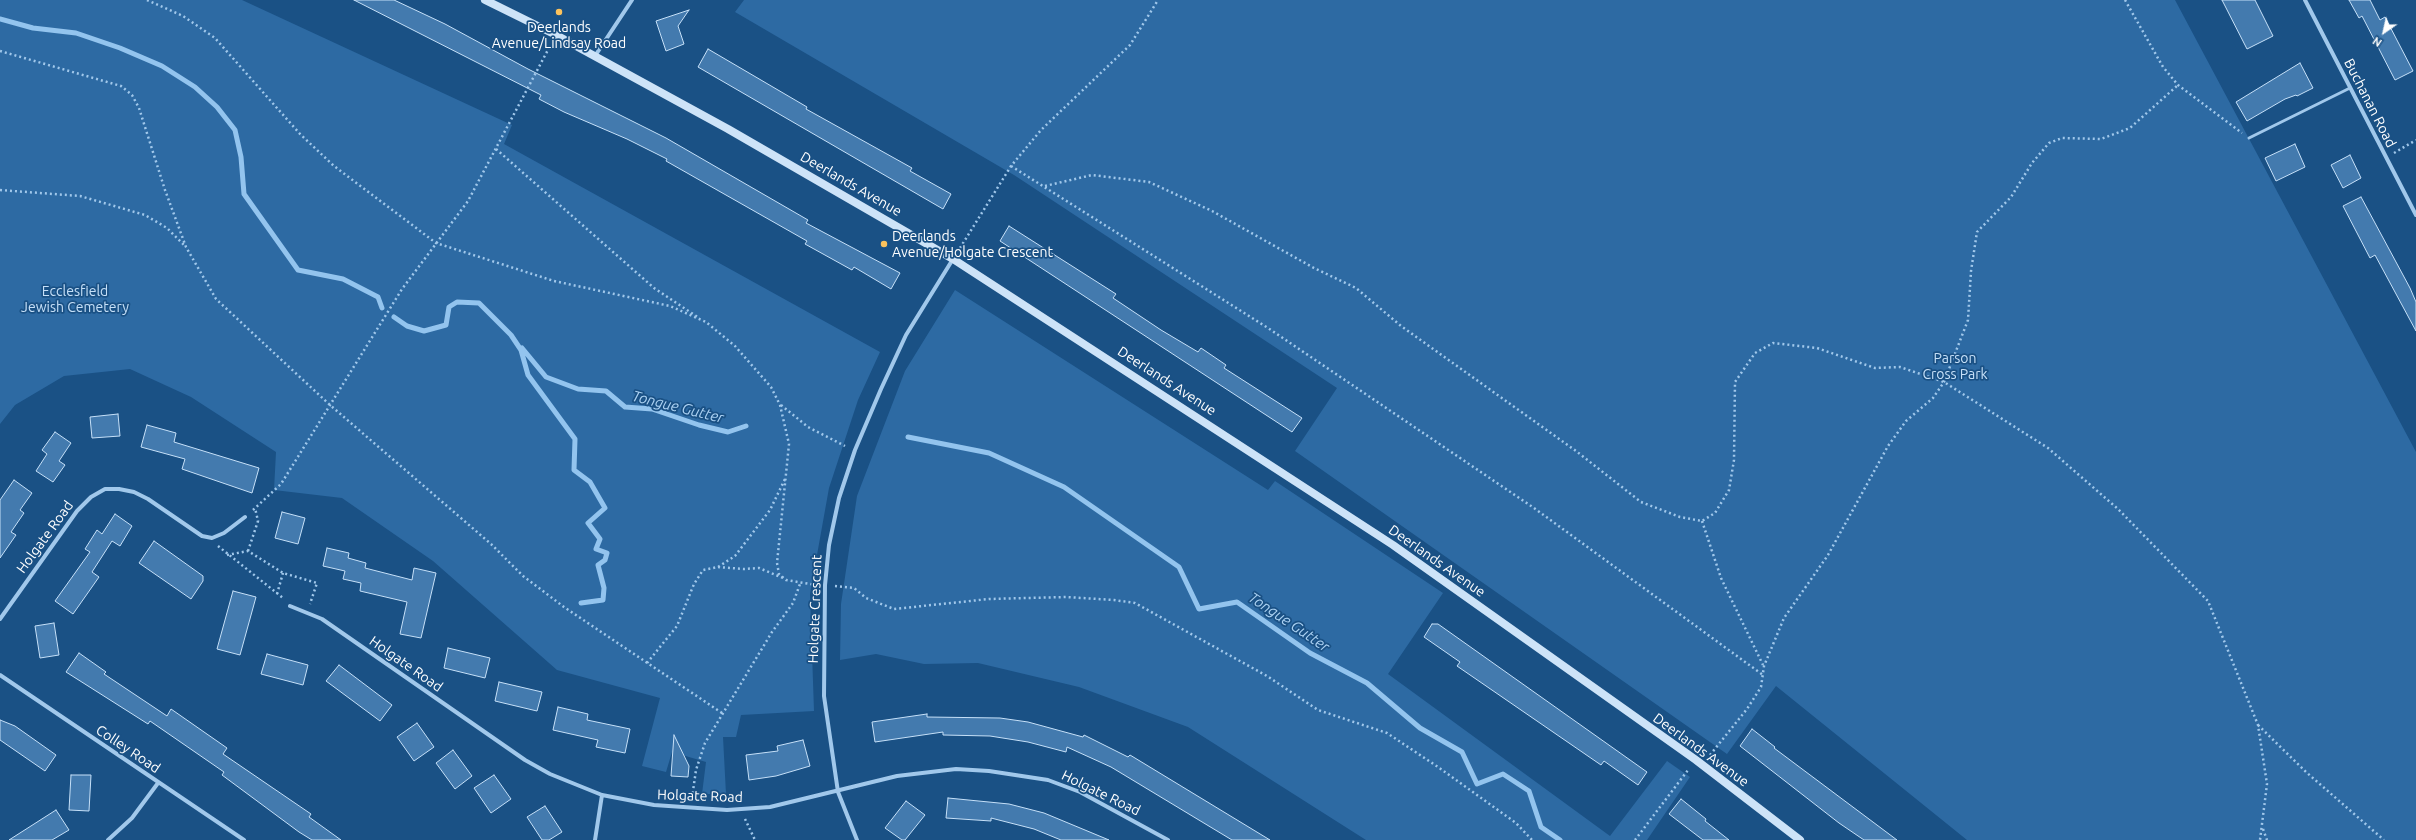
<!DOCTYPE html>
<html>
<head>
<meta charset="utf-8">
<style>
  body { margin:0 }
  #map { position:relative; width:2416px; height:840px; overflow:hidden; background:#1a5185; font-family:Ubuntu,sans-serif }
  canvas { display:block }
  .north { position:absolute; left:2364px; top:12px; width:40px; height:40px; -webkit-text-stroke:3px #1a5185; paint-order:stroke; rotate:214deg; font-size:11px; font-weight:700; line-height:16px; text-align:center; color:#fff }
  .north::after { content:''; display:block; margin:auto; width:14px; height:18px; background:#fff; clip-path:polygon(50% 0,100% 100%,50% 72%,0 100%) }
</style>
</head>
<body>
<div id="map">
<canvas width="2416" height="840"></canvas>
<div class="north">N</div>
</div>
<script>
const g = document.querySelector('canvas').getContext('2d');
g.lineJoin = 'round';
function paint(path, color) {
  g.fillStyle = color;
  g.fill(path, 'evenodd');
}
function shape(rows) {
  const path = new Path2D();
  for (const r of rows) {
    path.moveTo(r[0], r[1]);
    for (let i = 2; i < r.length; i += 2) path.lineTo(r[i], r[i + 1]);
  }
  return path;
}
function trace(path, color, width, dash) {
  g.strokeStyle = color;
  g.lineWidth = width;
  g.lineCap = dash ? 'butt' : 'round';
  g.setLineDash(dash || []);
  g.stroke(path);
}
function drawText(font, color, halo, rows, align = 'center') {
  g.font = font + ' Ubuntu,sans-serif';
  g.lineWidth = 3.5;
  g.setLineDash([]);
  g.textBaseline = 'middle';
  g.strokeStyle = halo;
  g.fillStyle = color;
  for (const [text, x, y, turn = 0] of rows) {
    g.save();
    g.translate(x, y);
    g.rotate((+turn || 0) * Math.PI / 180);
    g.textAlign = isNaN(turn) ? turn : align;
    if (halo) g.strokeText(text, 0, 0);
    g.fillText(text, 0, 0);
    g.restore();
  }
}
const green = shape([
  [0,0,242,0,512,125,504,144,880,352,858,400,829,488,810,594,814,711,741,715,736,737,723,737,726,794,702,794,706,762,672,752,666,772,642,766,660,698,557,670,433,561,342,498,274,490,276,452,191,397,130,369,64,376,15,405,0,424],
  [744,0,2175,0,2416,452,2416,840,1967,840,1776,686,1727,754,1295,451,1337,388,1014,175,735,12],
  [955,290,1268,490,1275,481,1443,593,1388,674,1610,836,1667,761,1690,777,1647,840,1366,840,1188,727,1079,687,978,663,924,664,876,654,840,660,841,604,857,496,905,371]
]);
const stream = shape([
  [0,19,33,28,76,33,120,48,162,66,195,87,217,107,235,130,241,157,244,194,298,270,343,279,378,297,382,308],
  [394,317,407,326,424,331,446,325,449,307,457,302,479,303,511,335,521,350,528,375,575,439,574,470,590,482,605,508,588,523,600,539,596,549,607,553,605,560,598,565,604,588,603,600,581,603],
  [522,348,546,377,578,389,606,391,625,407,652,409,699,425,728,432,746,426],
  [908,437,989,453,1064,487,1179,567,1199,609,1237,602,1310,653,1367,683,1420,728,1462,752,1477,784,1503,774,1529,791,1541,827,1560,840]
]);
const building = shape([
  [354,0,394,0,445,24,528,69,666,138,808,220,806,223,900,273,891,289,854,267,852,270,805,244,807,241,666,161,667,159,627,139,564,112,539,99,541,95,354,0],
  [2222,0,2255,0,2273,36,2247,49,2222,0],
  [2349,0,2370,0,2380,20,2385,17,2413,71,2395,80,2362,16,2359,18,2349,0],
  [689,10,678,26,684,44,666,51,656,21,689,10],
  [708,49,807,107,806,109,912,168,910,171,951,194,943,209,698,67,708,49],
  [2300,63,2313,88,2297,96,2296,95,2285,99,2247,121,2236,102,2300,63],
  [2295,144,2305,167,2276,181,2265,158,2295,144],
  [2350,155,2361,178,2343,188,2331,165,2350,155],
  [2361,197,2410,288,2416,302,2416,331,2375,255,2370,258,2343,206,2361,197],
  [1009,226,1116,294,1113,298,1161,330,1198,352,1201,348,1226,365,1224,368,1302,418,1292,432,1000,241,1009,226],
  [118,414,120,436,92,438,90,417,118,414],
  [147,425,176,433,174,442,259,468,252,493,182,469,185,459,141,447,147,425],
  [55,432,71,443,59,461,65,465,53,482,36,471,47,454,42,450,55,432],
  [14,480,32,493,20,510,24,513,11,532,16,535,0,558,0,500,14,480],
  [282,512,305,518,298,544,275,538,282,512],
  [115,514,132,526,120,546,112,541,92,572,99,577,73,614,55,601,90,552,85,549,97,530,102,534,115,514],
  [154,541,203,576,203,581,191,599,139,563,154,541],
  [327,548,349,553,348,558,366,563,365,568,412,580,414,568,436,573,421,638,400,634,407,602,360,591,361,583,343,579,345,571,323,566,327,548],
  [233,591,256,597,240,655,217,649,233,591],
  [54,623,59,655,40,658,35,626,54,623],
  [1432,624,1438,624,1647,772,1638,785,1604,761,1601,765,1457,666,1460,662,1424,637,1432,624],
  [448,648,490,658,485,678,444,668,448,648],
  [79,653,106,672,104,674,167,716,171,709,227,748,223,754,311,814,309,817,341,840,312,840,299,832,222,775,224,772,150,721,148,724,66,672,79,653],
  [267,654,308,665,303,685,261,674,267,654],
  [339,665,392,705,380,721,326,681,339,665],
  [499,682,542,692,537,711,495,701,499,682],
  [558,707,588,714,587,720,630,729,625,753,596,747,598,740,553,730,558,707],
  [927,714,927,717,1000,718,1028,722,1083,737,1084,735,1128,757,1130,755,1270,840,1232,840,1111,767,1067,747,1066,752,1028,742,990,736,943,735,943,732,875,742,872,722,927,714],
  [0,720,15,726,56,755,45,771,0,740,0,720],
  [417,723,434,747,414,761,397,737,417,723],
  [1752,729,1775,747,1774,748,1897,840,1864,840,1839,823,1740,746,1752,729],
  [674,735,689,766,688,777,671,776,674,735],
  [803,740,810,766,776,776,749,780,746,755,778,751,777,746,803,740],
  [453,750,472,776,455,789,436,763,453,750],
  [71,775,91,775,89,811,69,810,71,775],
  [494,775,511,799,491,813,474,788,494,775],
  [948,798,1009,804,1044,813,1109,840,1061,840,1034,829,991,818,991,821,946,818,948,798],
  [1681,799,1706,819,1705,821,1729,840,1703,840,1669,814,1681,799],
  [906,801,925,815,905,840,902,840,885,828,906,801],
  [545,806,562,832,549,840,542,840,527,817,545,806],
  [56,810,69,830,52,840,9,840,56,810]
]);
const path = shape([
  [147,0,183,16,215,38,300,134,334,166,436,243,554,281,670,306,706,322,735,346,771,387,780,405,789,444,777,563,779,574,786,580,816,585],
  [2125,0,2163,67,2178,85,2242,133],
  [0,51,121,86,132,95,139,108,165,190,186,247,216,299,330,405,491,544,523,576,564,607,722,713],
  [496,149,654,288,699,318],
  [2394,153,2416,140],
  [1011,166,1268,328,1534,508,1763,675],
  [1045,186,1092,175,1149,182,1212,211,1314,268,1356,288,1401,326,1576,451,1641,502,1680,517,1702,521,1715,513,1729,490,1734,460,1735,382,1755,353,1773,343,1817,348,1875,368,1900,367,1944,382,2048,448,2118,509,2208,601,2258,725,2267,784,2260,840],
  [0,190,80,196,145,215,167,228,184,245],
  [960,248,1011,166,1041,130,1130,45,1158,0],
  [781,405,808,427,845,446],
  [253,510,281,484,402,289,468,201,550,46],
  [1702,521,1721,578,1763,665],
  [218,546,283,598],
  [248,551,258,521,255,508],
  [227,555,248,551,283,573,317,583,310,604],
  [718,567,744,569,759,568,783,578],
  [835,586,854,588,866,598,894,609,989,599,1066,597,1114,600,1135,603,1267,676,1318,710,1387,733,1438,767,1516,823,1532,840],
  [277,594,283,573],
  [647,663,677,626,694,584,703,570,718,567,735,556,770,510,785,479],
  [2258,725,2306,772,2384,840],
  [1710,755,1747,709,1761,687,1764,666,1784,618,1828,555,1888,446,1906,421,1933,398,1944,382,1968,320,1971,271,1977,232,2011,197,2032,163,2049,143,2062,138,2101,139,2130,128,2178,85],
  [692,798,696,770,705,743,772,632,793,603,800,584],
  [745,819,755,840],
  [2263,829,2267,840],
  [1635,840,1688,770]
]);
const lane = shape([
  [2249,138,2350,88]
]);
const street = shape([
  [2305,0,2416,215],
  [595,56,632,0],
  [290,606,322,619,525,760,550,774,602,795,654,805,727,810,770,807,897,776,956,769,989,771,1048,780,1080,792,1168,840],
  [0,619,77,511,91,497,105,489,119,489,134,492,148,499,202,536,212,538,224,533,245,517],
  [0,675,244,840],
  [108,840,132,818,158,783],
  [595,840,602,795],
  [857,840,838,792,824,696,825,585,829,545,839,498,855,450,881,389,906,335,953,259]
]);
const secondary = shape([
  [485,0,556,35,728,129,953,259,1393,545,1696,760,1800,840]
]);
const markers = [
  [559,12,4,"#fdc35d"],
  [884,244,4,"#fdc35d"]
];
const poiNames = [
  ["Deerlands",559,27],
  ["Avenue/Lindsay Road",559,43],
  ["Deerlands",892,236,"left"],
  ["Avenue/Holgate Crescent",892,252,"left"]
];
const streetNames = [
  ["Buchanan Road",2370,103,63],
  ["Deerlands Avenue",851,184,30],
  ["Deerlands Avenue",1167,381,33],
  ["Holgate Road",45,537,-54],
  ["Deerlands Avenue",1437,561,35],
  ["Holgate Crescent",815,609,-88],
  ["Holgate Road",406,664,35],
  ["Colley Road",128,749,34],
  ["Deerlands Avenue",1701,750,36],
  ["Holgate Road",1101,793,26],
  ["Holgate Road",700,796,2]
];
const parkNames = [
  ["Ecclesfield",75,291],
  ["Jewish Cemetery",75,307],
  ["Parson",1955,358],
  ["Cross Park",1955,374]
];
const waterNames = [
  ["Tongue Gutter",678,407,14],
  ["Tongue Gutter",1289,622,34]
];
paint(green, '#2d6aa3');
trace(stream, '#93c4ee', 5);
paint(building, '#437aae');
trace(building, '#c6e0f8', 1);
trace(path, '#a1c8eb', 2.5, [2, 3]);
trace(lane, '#a1c8eb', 3);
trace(street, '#a1c8eb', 4);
trace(secondary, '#cde3f8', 8);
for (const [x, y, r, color] of markers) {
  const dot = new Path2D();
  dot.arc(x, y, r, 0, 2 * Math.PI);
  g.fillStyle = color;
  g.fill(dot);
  trace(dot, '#1a5185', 1.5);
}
drawText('14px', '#fff', '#1a5185', poiNames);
drawText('14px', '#fff', '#1a5185', streetNames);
drawText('14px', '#c6e0f8', '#1a5185', parkNames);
drawText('italic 15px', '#acd2f3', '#1a5185', waterNames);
</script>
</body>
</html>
